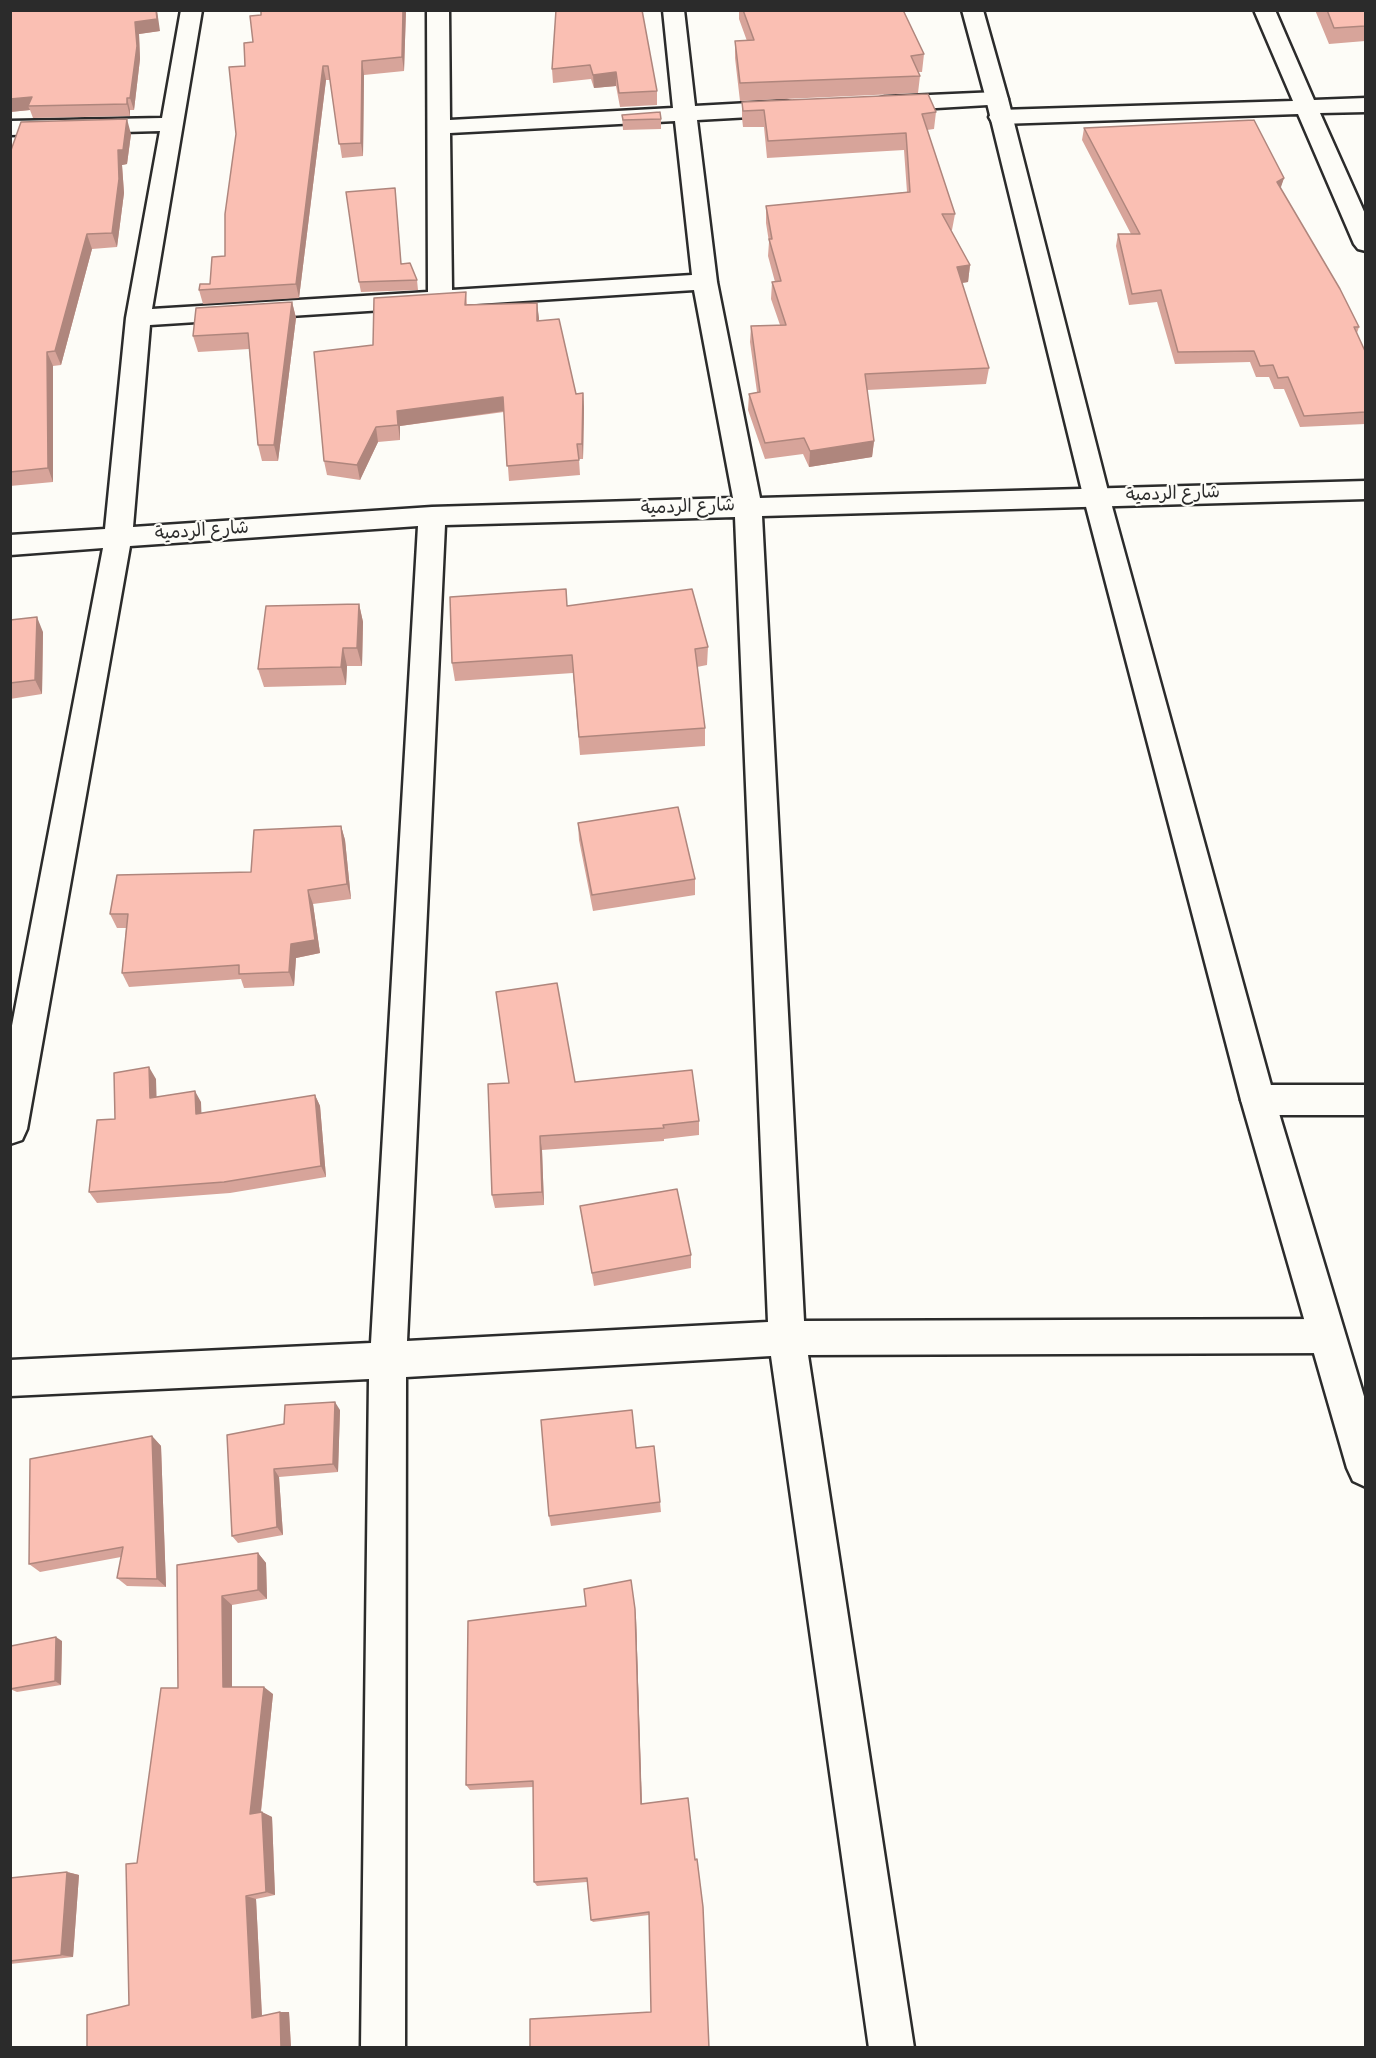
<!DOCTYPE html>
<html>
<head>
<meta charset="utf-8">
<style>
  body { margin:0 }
  #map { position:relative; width:1376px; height:2058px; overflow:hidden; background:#fdfcf7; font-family:"Gochi Hand",sans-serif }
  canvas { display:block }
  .frame { position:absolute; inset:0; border:12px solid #2b2b2b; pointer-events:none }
</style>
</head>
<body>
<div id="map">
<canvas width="1376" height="2058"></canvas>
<div class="frame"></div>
</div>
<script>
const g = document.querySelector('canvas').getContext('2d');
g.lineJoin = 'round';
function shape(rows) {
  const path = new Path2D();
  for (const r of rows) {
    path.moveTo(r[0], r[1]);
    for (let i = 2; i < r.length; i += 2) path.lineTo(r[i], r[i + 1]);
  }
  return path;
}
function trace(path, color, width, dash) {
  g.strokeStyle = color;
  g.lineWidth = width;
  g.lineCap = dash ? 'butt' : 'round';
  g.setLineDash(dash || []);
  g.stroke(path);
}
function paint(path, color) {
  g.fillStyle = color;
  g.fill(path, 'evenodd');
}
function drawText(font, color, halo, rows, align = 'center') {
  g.font = font + ' "Gochi Hand","Playpen Sans Arabic",sans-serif';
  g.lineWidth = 4.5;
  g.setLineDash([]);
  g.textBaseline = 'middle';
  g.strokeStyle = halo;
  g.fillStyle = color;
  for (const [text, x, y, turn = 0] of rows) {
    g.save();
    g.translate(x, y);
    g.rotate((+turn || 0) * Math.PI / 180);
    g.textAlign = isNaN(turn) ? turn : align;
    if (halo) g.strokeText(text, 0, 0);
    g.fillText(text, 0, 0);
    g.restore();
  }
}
const minor = shape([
  [181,10,202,10,152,309,428,292,427,10,449,10,450,120,673,108,663,10,684,10,695,106,786,101,794,103,797,108,794,113,786,115,697,120,717,282,760,498,1366,481,1366,499,762,516,804,1321,1326,1319,1339,1324,1344,1336,1339,1348,1326,1353,808,1355,914,2048,869,2048,771,1356,406,1377,405,2048,361,2048,369,1379,10,1396,10,1360,371,1343,418,526,130,546,27,1129,22,1140,10,1144,10,1036,103,548,10,555,10,535,105,529,126,318,160,131,10,135,10,121,162,118,181,10],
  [675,121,692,275,452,290,450,133,675,121],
  [694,290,733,498,432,507,133,527,150,325,694,290],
  [735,517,768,1322,407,1341,445,525,735,517],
  [1254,10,1275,10,1314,100,1366,98,1366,112,1320,113,1366,216,1366,251,1358,249,1354,244,1298,114,1000,124,992,122,989,117,992,112,1000,110,1293,101,1254,10],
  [997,92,1005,94,1008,99,1005,104,885,111,877,109,874,104,877,99,885,97,997,92],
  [1258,1085,1366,1085,1366,1115,1258,1115,1246,1111,1241,1100,1246,1089,1258,1085]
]);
const tertiary = shape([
  [962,10,983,10,1008,99,1110,499,1275,1100,1366,1403,1366,1487,1353,1481,1347,1468,1241,1100,1084,499,986,99,962,10]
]);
const wall = shape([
  [10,10,160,31,139,34,140,59,134,110,130,110,130,116,33,118,30,110,10,112],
  [406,10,404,71,364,75,363,156,342,158,330,80,326,80,299,298,203,304,199,290,210,284,225,256,245,66,253,42],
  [556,10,657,91,657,105,620,107,616,86,594,88,591,79,553,83,552,69],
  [739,10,903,10,924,54,922,72,918,72,920,76,918,93,740,101,735,58,735,41,747,41,739,19],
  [1315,10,1365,10,1365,41,1329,44],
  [742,102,936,112,934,129,927,130,955,214,952,230,951,230,970,265,968,282,962,283,989,368,986,384,867,390,874,441,872,457,809,467,803,454,765,459,748,410,749,394,757,392,750,342,751,326,780,325,771,299,772,282,775,282,768,256,769,242,766,223,766,206,907,192,904,150,767,158,764,127,743,127,742,118],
  [622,115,661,119,661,129,623,130],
  [1084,128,1284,178,1280,188,1359,327,1357,333,1365,352,1365,424,1300,427,1284,389,1274,389,1269,377,1256,377,1250,362,1175,364,1157,302,1129,305,1116,246,1118,234,1131,234,1082,140],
  [131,134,127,164,122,165,124,193,117,247,92,249,61,365,53,366,53,482,10,486,10,153],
  [395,188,401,264,417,280,418,290,361,292,359,282],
  [466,292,467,305,537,303,539,321,576,394,583,393,584,408,583,459,579,459,580,475,509,481,504,412,400,426,400,440,378,442,360,480,327,475,324,461,373,345],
  [292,302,296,318,278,461,262,461,258,445,249,349,198,352,193,336],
  [359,604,363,622,362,666,347,666,346,685,264,687,258,669],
  [568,606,708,647,707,665,697,667,705,728,705,746,580,755,573,673,455,681,452,663],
  [10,620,43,632,42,694,10,699],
  [578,823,695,879,695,895,593,911,579,840],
  [341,826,345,840,351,899,313,904,320,953,296,958,294,986,244,988,241,979,129,987,122,973,126,928,117,928,110,914,251,872],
  [156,1079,156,1097,201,1102,201,1113,315,1095,320,1106,326,1177,230,1193,97,1203,89,1192,115,1119],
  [575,1082,699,1121,699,1135,664,1139,664,1141,542,1150,544,1205,495,1208,492,1195],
  [580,1206,691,1255,691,1268,594,1286],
  [340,1410,338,1472,279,1477,283,1535,238,1543,232,1536,284,1424],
  [152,1436,161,1446,166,1587,127,1586,117,1578,121,1557,40,1572,29,1564],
  [636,1448,660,1502,661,1512,551,1526,549,1516],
  [258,1553,266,1563,267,1599,232,1605,232,1687,273,1694,261,1812,262,1812,272,1817,275,1895,256,1899,262,2016,280,2012,289,2012,291,2048,129,2005,178,1688,177,1565],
  [636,1618,642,1804,688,1798,651,2012,649,1915,593,1922,591,1920,587,1882,537,1886,534,1882,533,1787,470,1790,466,1785],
  [62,1641,61,1685,17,1692,10,1689],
  [67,1872,79,1875,73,1957,10,1964,10,1878]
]);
const shadedWall = shape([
  [156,10,157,10,160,31,139,34,140,59,134,110,130,98,135,22],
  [403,10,406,10,404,71,402,57],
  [362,61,364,75,363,156,361,143],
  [323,66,326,80,299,298,296,284],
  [616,72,616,86,594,88,593,75],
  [32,97,28,106,30,110,10,112,10,99],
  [127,98,130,110,130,116,127,104],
  [127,119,131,134,127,164,122,165,124,193,117,247,112,233,118,150],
  [1284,178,1280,190,1277,182],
  [87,234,92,249,61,365,55,351],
  [970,265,968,282,954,284,957,267],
  [292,302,296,318,278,461,274,445],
  [537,303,539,318,538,336,537,321],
  [47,352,53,366,53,482,48,468],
  [583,393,584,408,583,459,582,444],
  [503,397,504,411,400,426,400,440,398,425,397,411],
  [376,427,378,442,360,480,357,465],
  [874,441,872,457,809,467,810,451],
  [359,604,363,622,362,666,357,648],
  [37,617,43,632,42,694,35,680],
  [343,648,347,666,346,685,341,667],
  [341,826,345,840,351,899,347,884],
  [308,890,313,904,320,953,296,958,294,986,289,972,291,944],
  [149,1067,156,1079,157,1110,150,1098],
  [195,1091,201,1102,202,1126,196,1114],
  [315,1095,320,1106,326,1177,321,1166],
  [540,1136,542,1150,544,1205,542,1192],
  [335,1402,340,1410,338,1472,333,1464],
  [152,1436,161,1446,166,1587,157,1579],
  [274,1469,279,1477,283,1535,277,1527],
  [258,1553,266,1563,267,1599,258,1590],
  [222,1596,232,1605,232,1695,223,1687],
  [635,1609,636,1618,642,1809,641,1804],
  [56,1637,62,1641,61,1685,55,1681],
  [264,1687,273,1694,260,1819,250,1814],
  [262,1812,272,1817,275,1895,266,1892],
  [67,1872,79,1875,73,1957,61,1955],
  [246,1896,256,1899,262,2018,252,2018],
  [280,2012,289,2012,291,2048,281,2048]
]);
const building = shape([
  [10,10,156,10,157,19,135,22,137,46,130,98,127,98,127,104,28,106,32,97,10,99,10,10],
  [261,10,403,10,402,57,362,61,361,143,339,144,328,66,323,66,296,284,199,290,200,284,210,284,212,257,225,256,225,214,236,134,229,67,245,66,244,43,253,42,250,16,261,15,261,10],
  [556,10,642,10,657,91,619,93,616,72,593,75,590,65,552,69,556,10],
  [743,10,903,10,924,54,911,56,920,76,740,83,735,41,754,40,743,10],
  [1327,10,1365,10,1365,26,1334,28,1327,10],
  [928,94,936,112,922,114,955,214,942,214,970,265,957,267,989,368,865,374,874,441,810,451,804,438,765,443,749,394,760,392,751,326,786,325,772,282,781,281,769,239,772,239,766,206,910,192,906,133,768,141,764,110,743,111,742,102,928,94],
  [660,112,661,119,623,120,622,115,660,112],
  [127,119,123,150,118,150,119,179,112,233,87,234,55,351,47,352,48,468,10,472,10,153,21,122,127,119],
  [1254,120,1284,178,1277,182,1340,289,1359,327,1354,327,1365,351,1365,412,1304,416,1288,377,1278,378,1273,365,1260,366,1254,351,1178,352,1161,290,1132,294,1118,234,1140,234,1084,128,1254,120],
  [395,188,401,264,410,263,417,280,359,282,346,192,395,188],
  [466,292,465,305,537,303,537,321,559,319,576,394,583,393,582,444,577,444,579,460,507,466,503,397,397,411,398,425,376,427,357,465,324,461,314,352,373,345,374,298,466,292],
  [292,302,274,445,258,445,248,333,193,336,196,308,292,302],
  [566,589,567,606,692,589,708,647,695,649,705,728,579,737,572,655,452,663,450,597,566,589],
  [359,604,357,648,343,648,341,667,258,669,266,606,359,604],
  [37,617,35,680,10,683,10,620,37,617],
  [678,807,695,879,592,895,578,823,678,807],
  [341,826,347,884,308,890,315,940,291,944,289,972,239,974,239,965,122,973,128,914,110,914,117,875,251,872,254,830,341,826],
  [557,983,575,1082,692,1070,699,1121,663,1125,664,1128,540,1136,542,1192,492,1195,488,1084,509,1083,496,992,557,983],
  [149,1067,150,1098,195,1091,196,1114,315,1095,321,1166,224,1182,89,1192,97,1120,115,1119,114,1073,149,1067],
  [677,1189,691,1255,592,1273,580,1206,677,1189],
  [335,1402,333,1464,274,1469,277,1527,232,1536,227,1435,284,1424,285,1405,335,1402],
  [632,1410,636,1448,654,1446,660,1502,549,1516,541,1420,632,1410],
  [152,1436,157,1579,117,1578,123,1547,29,1564,30,1459,152,1436],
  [258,1553,258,1590,222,1596,223,1687,264,1687,250,1814,262,1812,266,1892,246,1896,252,2018,280,2012,281,2048,87,2048,87,2015,129,2005,126,1864,137,1863,161,1688,178,1688,177,1565,258,1553],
  [631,1580,635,1609,641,1804,688,1798,695,1860,697,1859,703,1907,709,2048,530,2048,530,2019,651,2012,649,1912,591,1920,587,1878,534,1882,533,1781,466,1785,468,1621,586,1606,584,1589,631,1580],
  [56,1637,55,1681,10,1689,11,1646,56,1637],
  [67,1872,61,1955,10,1961,10,1878,67,1872]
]);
const streetNames = [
  ["شارع الردمية",1173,496,-2],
  ["شارع الردمية",688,509,-2],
  ["شارع الردمية",202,533,-4]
];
trace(minor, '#2b2b2b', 5);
trace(tertiary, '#2b2b2b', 5);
paint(minor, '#fdfcf7');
paint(tertiary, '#fdfcf7');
paint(wall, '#d7a49a');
paint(shadedWall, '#af867d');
paint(building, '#fabfb3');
trace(building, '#af867d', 1.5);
drawText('18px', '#2b2b2b', '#fdfcf7', streetNames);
</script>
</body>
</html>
